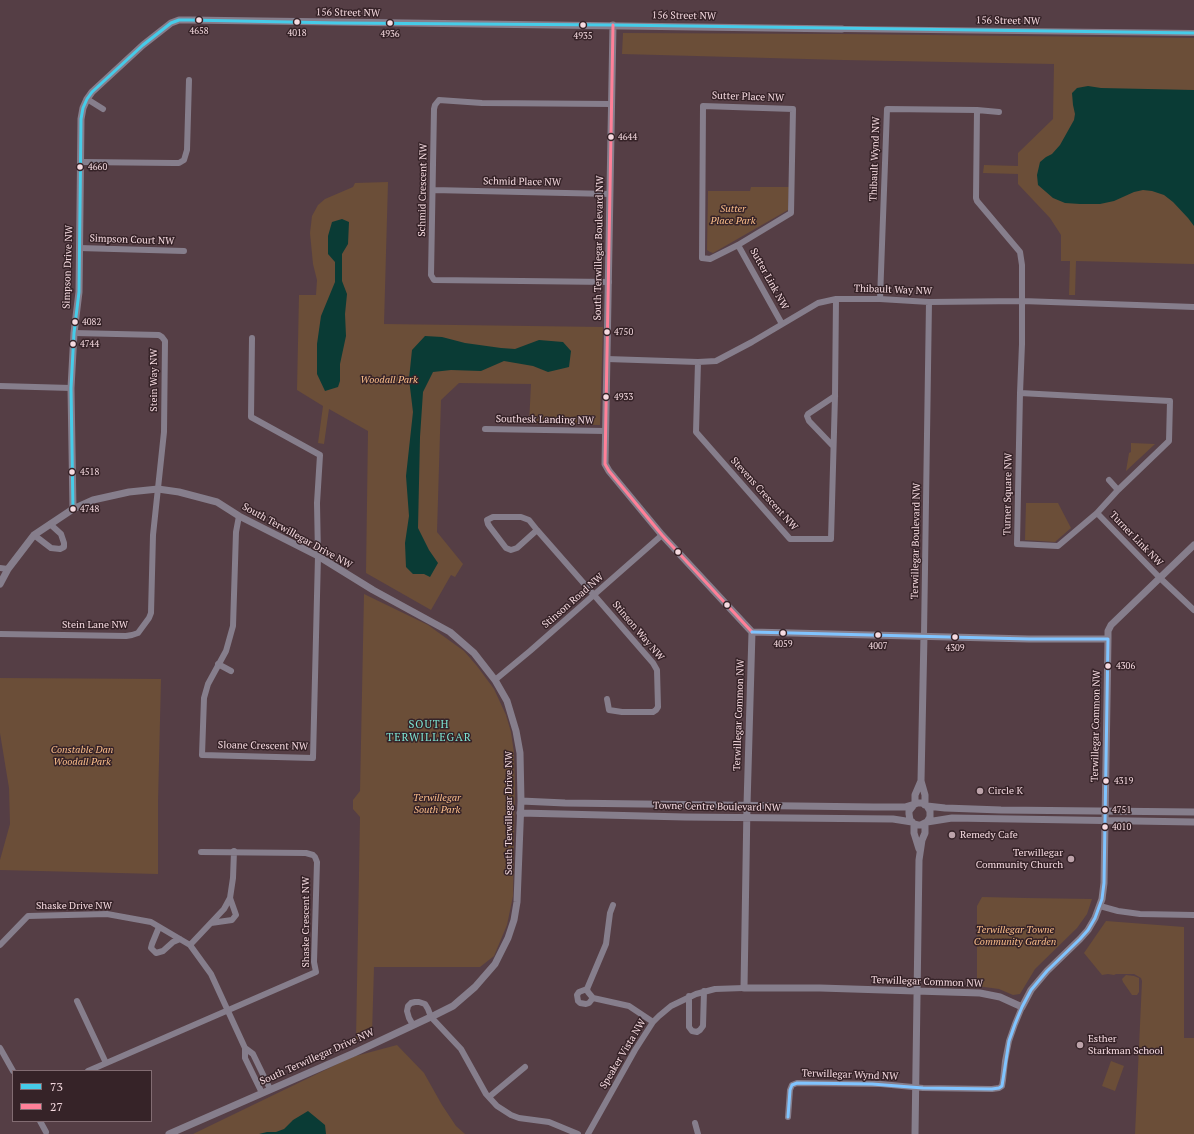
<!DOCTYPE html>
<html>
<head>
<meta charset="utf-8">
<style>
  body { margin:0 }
  #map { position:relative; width:1194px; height:1134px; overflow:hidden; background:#553e45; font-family:"PT Serif",serif }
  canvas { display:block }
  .legend { position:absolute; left:12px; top:1070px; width:140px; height:52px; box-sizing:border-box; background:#362328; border:1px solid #826c72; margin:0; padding:5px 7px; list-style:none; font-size:12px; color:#f5dae0 }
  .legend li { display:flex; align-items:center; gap:8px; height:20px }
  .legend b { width:20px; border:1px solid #826c72 }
</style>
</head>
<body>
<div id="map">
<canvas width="1194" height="1134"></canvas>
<ul class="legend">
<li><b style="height:5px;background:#46cce9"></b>73</li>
<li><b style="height:5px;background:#ff8098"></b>27</li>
</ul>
</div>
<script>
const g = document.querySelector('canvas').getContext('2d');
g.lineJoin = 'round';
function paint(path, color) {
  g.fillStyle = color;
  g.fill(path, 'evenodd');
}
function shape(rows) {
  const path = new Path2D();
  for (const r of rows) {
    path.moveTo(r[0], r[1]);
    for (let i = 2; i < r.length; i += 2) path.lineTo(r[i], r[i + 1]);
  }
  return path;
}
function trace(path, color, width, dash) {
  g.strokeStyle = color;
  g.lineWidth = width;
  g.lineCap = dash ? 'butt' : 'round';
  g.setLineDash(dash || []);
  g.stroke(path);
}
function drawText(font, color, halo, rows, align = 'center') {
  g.font = font + ' "PT Serif",serif';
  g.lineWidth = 3;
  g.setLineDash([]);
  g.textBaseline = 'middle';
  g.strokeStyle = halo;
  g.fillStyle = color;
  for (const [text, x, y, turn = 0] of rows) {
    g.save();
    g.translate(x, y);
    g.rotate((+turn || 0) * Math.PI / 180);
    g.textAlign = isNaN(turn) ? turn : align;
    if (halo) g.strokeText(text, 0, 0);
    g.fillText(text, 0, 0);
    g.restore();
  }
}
const green = shape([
  [623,33,842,34,1194,38,1194,264,1076,261,1075,295,1069,295,1070,261,1061,261,1061,235,1050,218,1018,184,1018,174,983,173,984,165,1018,166,1018,153,1053,119,1054,64,843,60,622,54],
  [388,182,384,324,603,327,600,425,529,424,531,384,459,383,441,400,437,532,463,564,455,577,451,575,431,610,366,573,368,431,329,409,324,444,318,443,323,406,297,390,299,295,316,295,317,280,313,264,310,233,312,216,318,205,325,199,353,187,355,183],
  [751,187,789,187,788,210,713,253,710,252,707,250,708,191,750,191],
  [1131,443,1155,444,1126,471,1129,453,1131,452],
  [1026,503,1058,503,1071,528,1055,542,1025,540],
  [364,594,428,625,464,651,477,666,494,689,506,715,511,732,514,753,515,787,513,896,507,925,494,956,480,967,374,967,372,1034,356,1040,360,817,353,809,353,800,360,791],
  [0,678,161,679,158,802,158,874,0,870,0,860,10,824,9,788,0,733],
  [982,897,1026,898,1092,899,1087,914,1077,928,1035,969,1020,994,1013,995,999,989,977,986,977,906],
  [1106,921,1184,927,1184,1038,1194,1038,1194,1134,1135,1134,1142,981,1141,978,1134,974,1116,974,1114,975,1108,974,1102,975,1084,953],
  [1126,975,1134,976,1139,978,1139,992,1137,995,1132,995,1123,982,1122,979],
  [397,1045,424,1073,442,1105,456,1126,465,1134,193,1134,352,1057],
  [1111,1061,1124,1066,1115,1091,1102,1086]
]);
const water = shape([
  [1088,86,1101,88,1194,90,1194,226,1188,218,1173,202,1164,195,1152,191,1143,190,1134,192,1114,201,1100,204,1080,204,1065,203,1053,198,1038,185,1037,175,1040,162,1046,157,1052,154,1060,145,1074,120,1075,114,1073,105,1072,93,1077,88],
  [342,219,349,222,348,244,342,254,342,281,347,294,345,314,346,336,340,364,340,381,338,387,325,391,317,374,317,344,321,316,335,282,335,262,328,254,328,236,332,222],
  [425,336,442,337,465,343,501,348,515,349,539,340,563,342,571,351,569,367,548,372,533,366,504,361,481,371,451,370,433,372,423,392,420,437,418,528,429,550,438,563,430,577,424,574,413,574,406,567,405,543,409,516,406,476,413,412,409,379,412,350],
  [308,1111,325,1125,326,1134,259,1134,267,1132,276,1132,284,1129,293,1120]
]);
const minor = shape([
  [842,29,1194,33],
  [87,99,103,109],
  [703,106,793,109,791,213,738,245,710,259,702,258,703,106],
  [977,110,999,112],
  [81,162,174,163,179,163,184,160,187,150,189,80],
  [433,190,610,194],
  [738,245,782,324],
  [79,248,184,251],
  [609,282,434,280,431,275,434,109,435,105,439,100,482,103,612,104],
  [880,299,887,109,977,110,976,198,977,201,1020,252,1022,265,1022,344,1020,393,1017,544,1058,546,1097,513,1118,490,1169,441,1170,401,1020,393],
  [607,359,698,362,716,361,752,342,818,303,836,299,880,299,929,302,1022,301,1194,307],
  [698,362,696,432,790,539,831,539,835,396,836,299],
  [0,386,71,388],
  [485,429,605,431],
  [833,446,809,421,807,416,808,414,835,396],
  [1109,480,1118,490],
  [1097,513,1160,578,1194,610],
  [239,516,236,532,233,626,226,651,208,684,204,698,202,755,313,758,318,556,317,503,320,455,251,417,252,338],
  [537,530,517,548,511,550,506,548,490,527,488,524,487,520,493,517,521,517,529,520,537,530,594,595,653,663,657,670,658,707,656,710,653,712,622,712,609,710,607,699],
  [34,535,51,548,60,549,64,547,64,543,61,534,50,524],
  [0,568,8,569],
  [0,634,126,636,132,635,138,633,149,618,151,613,153,535,164,432,165,341,162,337,159,335,74,333],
  [924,635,929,302],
  [218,664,231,671],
  [495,680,530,651,662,535],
  [613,905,610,913,606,944,587,989,588,992,593,998,629,1006,653,1022],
  [1100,906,1118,911,1140,914,1194,915],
  [211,923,232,920,236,915,230,898],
  [159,927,152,944,151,948,156,953,163,951,173,942,180,939],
  [0,945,28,916,107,914,151,922,190,945,211,974,245,1048,253,1054,270,1089],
  [190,945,224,909,230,898,233,878,234,851],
  [587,989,579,992,577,995,578,1001,580,1003,586,1004,589,1003,593,998],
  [689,996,689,1027,692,1031,697,1032,700,1030,703,1026,704,991],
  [77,1001,106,1063],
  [413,1025,409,1018,407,1011,408,1006,411,1003,415,1002,419,1002,425,1004,428,1009,431,1017,461,1049,486,1094,497,1106,511,1115,519,1118,549,1122,578,1134],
  [0,1048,13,1071],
  [245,1048,245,1058,262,1093],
  [88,1071,316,972,314,962,317,862,315,857,313,855,306,853,201,852],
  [489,1097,525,1067],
  [788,1117,790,1090,792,1085,797,1083,881,1084,923,1088,992,1089,999,1088,1002,1086,1003,1080,1005,1061,1009,1041,1015,1024,1022,1007],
  [40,1121,46,1132],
  [695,1123,698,1134],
  [588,1134,635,1050,653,1022,659,1016,671,1006,696,994,715,989,744,988]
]);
const tertiary = shape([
  [613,25,605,464,609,471,662,535,752,632],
  [73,509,71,388,74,333,79,292,80,208,81,119,83,108,87,99,92,92,143,45,171,23,179,20,189,20,842,29],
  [0,584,8,569,34,535,73,509,93,500,129,492,158,489,179,492,217,502,239,516,318,556,373,590,450,632,474,653,495,680,507,701,516,731,520,753,521,801,517,902,514,920,508,938,495,964,475,987,453,1006,435,1015,354,1053,169,1134],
  [752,632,1029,639,1108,639,1104,883,1102,899,1095,918,1088,930,1080,939,1047,971,1031,990,1022,1007,1000,997,980,993,820,988,744,988,747,805,752,632],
  [924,635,921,781,925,795,925,805],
  [1108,639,1108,631,1111,625,1194,545],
  [521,801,565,803,874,807,905,807,918,803,922,803,927,806,930,811,930,817,927,822,921,825,918,825,914,824,910,820,909,814,909,811,913,806],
  [915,804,915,795,921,781],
  [927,806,945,808,1001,810,1194,812],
  [520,813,685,817,893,819,912,822],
  [927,822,952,818,1194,822],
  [914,824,914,833,919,849],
  [915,1134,919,860,922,840,925,833,925,823]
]);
const bus1 = shape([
  [73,509,71,388,74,333,79,292,80,208,81,119,83,108,87,99,92,92,143,45,171,23,179,20,189,20,338,23,613,25,1194,33]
]);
const bus2 = shape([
  [613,25,605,464,609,471,662,535,752,632]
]);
const bus3 = shape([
  [752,632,1029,639,1108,639,1104,883,1102,899,1095,918,1088,930,1080,939,1047,971,1031,990,1022,1007,1015,1024,1009,1041,1002,1086,999,1088,992,1089,923,1088,872,1084,797,1083,792,1085,790,1090,788,1117]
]);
const markers = [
  [199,20,3.5,"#f5dae0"],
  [297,22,3.5,"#f5dae0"],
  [390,23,3.5,"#f5dae0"],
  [583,25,3.5,"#f5dae0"],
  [611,137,3.5,"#f5dae0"],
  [80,167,3.5,"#f5dae0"],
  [75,322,3.5,"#f5dae0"],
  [607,332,3.5,"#f5dae0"],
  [73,344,3.5,"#f5dae0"],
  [606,397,3.5,"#f5dae0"],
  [72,472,3.5,"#f5dae0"],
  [73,509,3.5,"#f5dae0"],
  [678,552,3.5,"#f5dae0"],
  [727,605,3.5,"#f5dae0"],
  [783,633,3.5,"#f5dae0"],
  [878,635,3.5,"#f5dae0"],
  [955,637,3.5,"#f5dae0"],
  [1108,666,3.5,"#f5dae0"],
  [1106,781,3.5,"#f5dae0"],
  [980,791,4,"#bda3aa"],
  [1105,810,3.5,"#f5dae0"],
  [1105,827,3.5,"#f5dae0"],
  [952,835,4,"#bda3aa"],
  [1071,859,4,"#bda3aa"],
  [1080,1045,4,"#bda3aa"]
];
const busNames = [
  ["4658",199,31,"center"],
  ["4018",297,33,"center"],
  ["4936",390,34,"center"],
  ["4935",583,36,"center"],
  ["4644",618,137],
  ["4660",88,167],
  ["4082",82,322],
  ["4750",614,332],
  ["4744",80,344],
  ["4933",614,397],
  ["4518",80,472],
  ["4748",80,509],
  ["4059",783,644,"center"],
  ["4007",878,646,"center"],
  ["4309",955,648,"center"],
  ["4306",1116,666],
  ["4319",1114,781],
  ["4751",1112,810],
  ["4010",1112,827]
];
const streetNames = [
  ["156 Street NW",348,13,1],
  ["156 Street NW",684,16,1],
  ["156 Street NW",1008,21,1],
  ["Sutter Place NW",748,97,2],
  ["Thibault Wynd NW",875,159,-88],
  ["Schmid Place NW",522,182,1],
  ["Schmid Crescent NW",423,190,-89],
  ["Simpson Court NW",132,240,2],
  ["South Terwillegar Boulevard NW",599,248,-89],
  ["Simpson Drive NW",68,267,-88],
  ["Sutter Link NW",769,279,61],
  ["Thibault Way NW",893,290,2],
  ["Stein Way NW",154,380,-90],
  ["Southesk Landing NW",545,420,1],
  ["Stevens Crescent NW",764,494,48],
  ["Turner Square NW",1008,494,-89],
  ["South Terwillegar Drive NW",297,536,29],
  ["Turner Link NW",1136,539,46],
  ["Terwillegar Boulevard NW",916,541,-89],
  ["Stinson Road NW",573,601,-41],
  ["Stein Lane NW",95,625],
  ["Stinson Way NW",638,631,50],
  ["Terwillegar Common NW",739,715,-88],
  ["Terwillegar Common NW",1096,726,-89],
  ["Sloane Crescent NW",263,746,1],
  ["Towne Centre Boulevard NW",717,807,1],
  ["South Terwillegar Drive NW",509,813,-90],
  ["Shaske Drive NW",74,906],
  ["Shaske Crescent NW",306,922,-90],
  ["Terwillegar Common NW",927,982,2],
  ["Speaker Vista NW",623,1054,-59],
  ["South Terwillegar Drive NW",317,1057,-24],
  ["Terwillegar Wynd NW",850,1075,2]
];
const parkNames = [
  ["Sutter",733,209],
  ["Place Park",733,221],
  ["Woodall Park",389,380],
  ["Constable Dan",82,750],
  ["Woodall Park",82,762],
  ["Terwillegar",437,798],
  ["South Park",437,810],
  ["Terwillegar Towne",1015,930],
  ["Community Garden",1015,942]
];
const poiNames = [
  ["Circle K",988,791],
  ["Remedy Cafe",960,835],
  ["Terwillegar",1063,853,"right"],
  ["Community Church",1063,865,"right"],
  ["Esther",1088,1039],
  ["Starkman School",1088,1051]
];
const neighbourhoodNames = [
  ["SOUTH",429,725],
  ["TERWILLEGAR",429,738]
];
paint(green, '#6b4e38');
paint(water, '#0a3b35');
trace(minor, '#867e8c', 6);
trace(tertiary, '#867e8c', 7);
trace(bus1, '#46cce9', 3);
trace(bus2, '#ff8098', 3);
trace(bus3, '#80c4ff', 3);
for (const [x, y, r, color] of markers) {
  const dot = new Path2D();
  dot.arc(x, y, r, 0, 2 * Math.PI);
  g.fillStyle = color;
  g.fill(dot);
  trace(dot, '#362328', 1.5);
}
drawText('9px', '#f5dae0', '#362328', busNames, 'left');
drawText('10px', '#f5dae0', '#362328', streetNames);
drawText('italic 10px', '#fabd89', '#362328', parkNames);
drawText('10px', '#f5dae0', '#362328', poiNames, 'left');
g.letterSpacing = '1px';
drawText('11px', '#7de4d2', '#362328', neighbourhoodNames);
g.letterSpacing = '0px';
</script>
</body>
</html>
